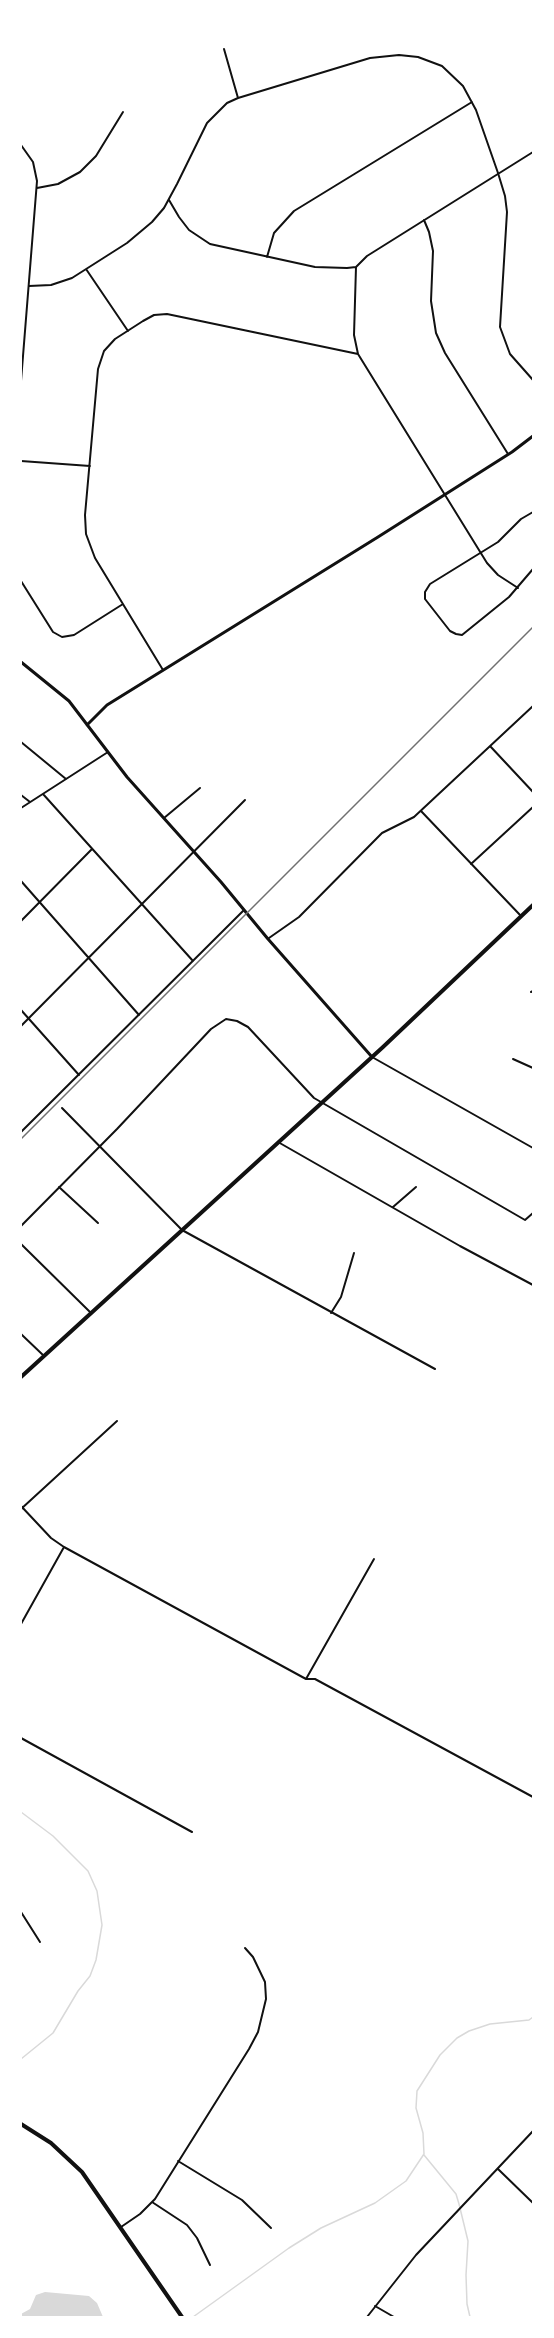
<!DOCTYPE html>
<html>
<head>
<meta charset="utf-8">
<style>
  body { margin:0 }
  #map { position:relative; width:554px; height:2338px; overflow:hidden; background:#fff; font-family:"Golos Text",sans-serif }
  canvas { display:block }
  .frame { position:absolute; inset:0; border:22px solid #fff; pointer-events:none }
</style>
</head>
<body>
<div id="map">
<canvas width="554" height="2338"></canvas>
<div class="frame"></div>
</div>
<script>
const g = document.querySelector('canvas').getContext('2d');
g.lineJoin = 'round';
function paint(path, color) {
  g.fillStyle = color;
  g.fill(path, 'evenodd');
}
function shape(rows) {
  const path = new Path2D();
  for (const r of rows) {
    path.moveTo(r[0], r[1]);
    for (let i = 2; i < r.length; i += 2) path.lineTo(r[i], r[i + 1]);
  }
  return path;
}
function trace(path, color, width, dash) {
  g.strokeStyle = color;
  g.lineWidth = width;
  g.lineCap = dash ? 'butt' : 'round';
  g.setLineDash(dash || []);
  g.stroke(path);
}
const water = shape([
  [45,2292,89,2296,97,2303,103,2317,21,2317,21,2314,30,2309,36,2295]
]);
const stream = shape([
  [21,1812,53,1836,88,1871,97,1891,102,1925,96,1960,90,1976,78,1991,53,2033,21,2059],
  [424,2155,456,2194,459,2204,468,2241,466,2275,467,2304,470,2317],
  [193,2317,289,2248,321,2228,375,2203,406,2181,424,2154,423,2133,416,2108,417,2091,440,2055,457,2038,469,2031,490,2024,529,2020,533,2017]
]);
const minor = shape([
  [224,49,238,98],
  [21,145,33,162,37,181,21,381],
  [37,188,58,184,80,172,96,156,123,112],
  [169,200,179,217,189,230,210,244,315,267,347,268,356,267,367,256,533,152],
  [424,220,429,232,433,251,431,301,436,333,445,353,508,454],
  [267,257,274,233,294,211,472,102],
  [356,267,354,335,358,354,487,563,498,575,518,588],
  [86,269,128,331],
  [29,286,51,285,72,278,127,243,152,222,164,208,177,184,207,123,227,103,238,98,370,58,399,55,418,57,442,66,463,86,476,110,498,173,505,196,507,212,500,327,510,354,533,380],
  [21,461,90,466],
  [533,512,521,519,498,542,430,584,425,592,425,599,450,631,456,634,462,635,509,597,533,569],
  [21,581,53,632,62,637,74,635,123,604],
  [163,670,95,558,86,534,85,515,98,369,104,351,115,339,143,321,154,315,167,314,358,354],
  [21,742,66,779],
  [490,746,533,792],
  [43,794,193,961],
  [21,795,30,802],
  [21,808,108,752],
  [421,811,521,916],
  [164,818,200,788],
  [471,864,533,807],
  [21,881,139,1015],
  [21,921,92,849],
  [269,938,299,917,382,833,414,817,533,706],
  [531,992,533,991],
  [21,1010,79,1075],
  [21,1026,245,800],
  [372,1057,533,1148],
  [513,1059,533,1068],
  [62,1108,182,1230,435,1369],
  [21,1132,244,910],
  [278,1142,460,1246,533,1285],
  [59,1187,98,1223],
  [393,1207,416,1187],
  [21,1226,117,1129,211,1029,226,1019,237,1021,248,1027,314,1098,525,1220,533,1213],
  [21,1244,91,1313],
  [331,1313,341,1297,354,1253],
  [21,1334,44,1356],
  [21,1506,51,1538,64,1547,306,1679,315,1679,533,1797],
  [21,1509,117,1421],
  [21,1624,64,1547],
  [306,1679,374,1559],
  [21,1738,192,1832],
  [21,1912,40,1942],
  [178,2161,242,2200,271,2228],
  [498,2169,533,2203],
  [152,2202,187,2225,197,2238,210,2265],
  [121,2227,140,2214,155,2199,249,2049,258,2032,266,1999,265,1982,253,1957,245,1948],
  [375,2306,394,2317],
  [367,2317,416,2255,533,2131]
]);
const tertiary = shape([
  [21,662,69,701,127,777,221,882,268,939,372,1057],
  [87,725,107,705,378,537,512,452,533,436]
]);
const primary = shape([
  [21,1377,383,1047,533,905],
  [21,2124,51,2143,82,2172,182,2317]
]);
const rail = shape([
  [21,1139,533,627]
]);
paint(water, '#d9d9d9');
trace(stream, '#d9d9d9', 1.5);
trace(minor, '#111', 2);
trace(tertiary, '#111', 3);
trace(primary, '#111', 4);
trace(rail, '#707070', 1.5);
</script>
</body>
</html>
